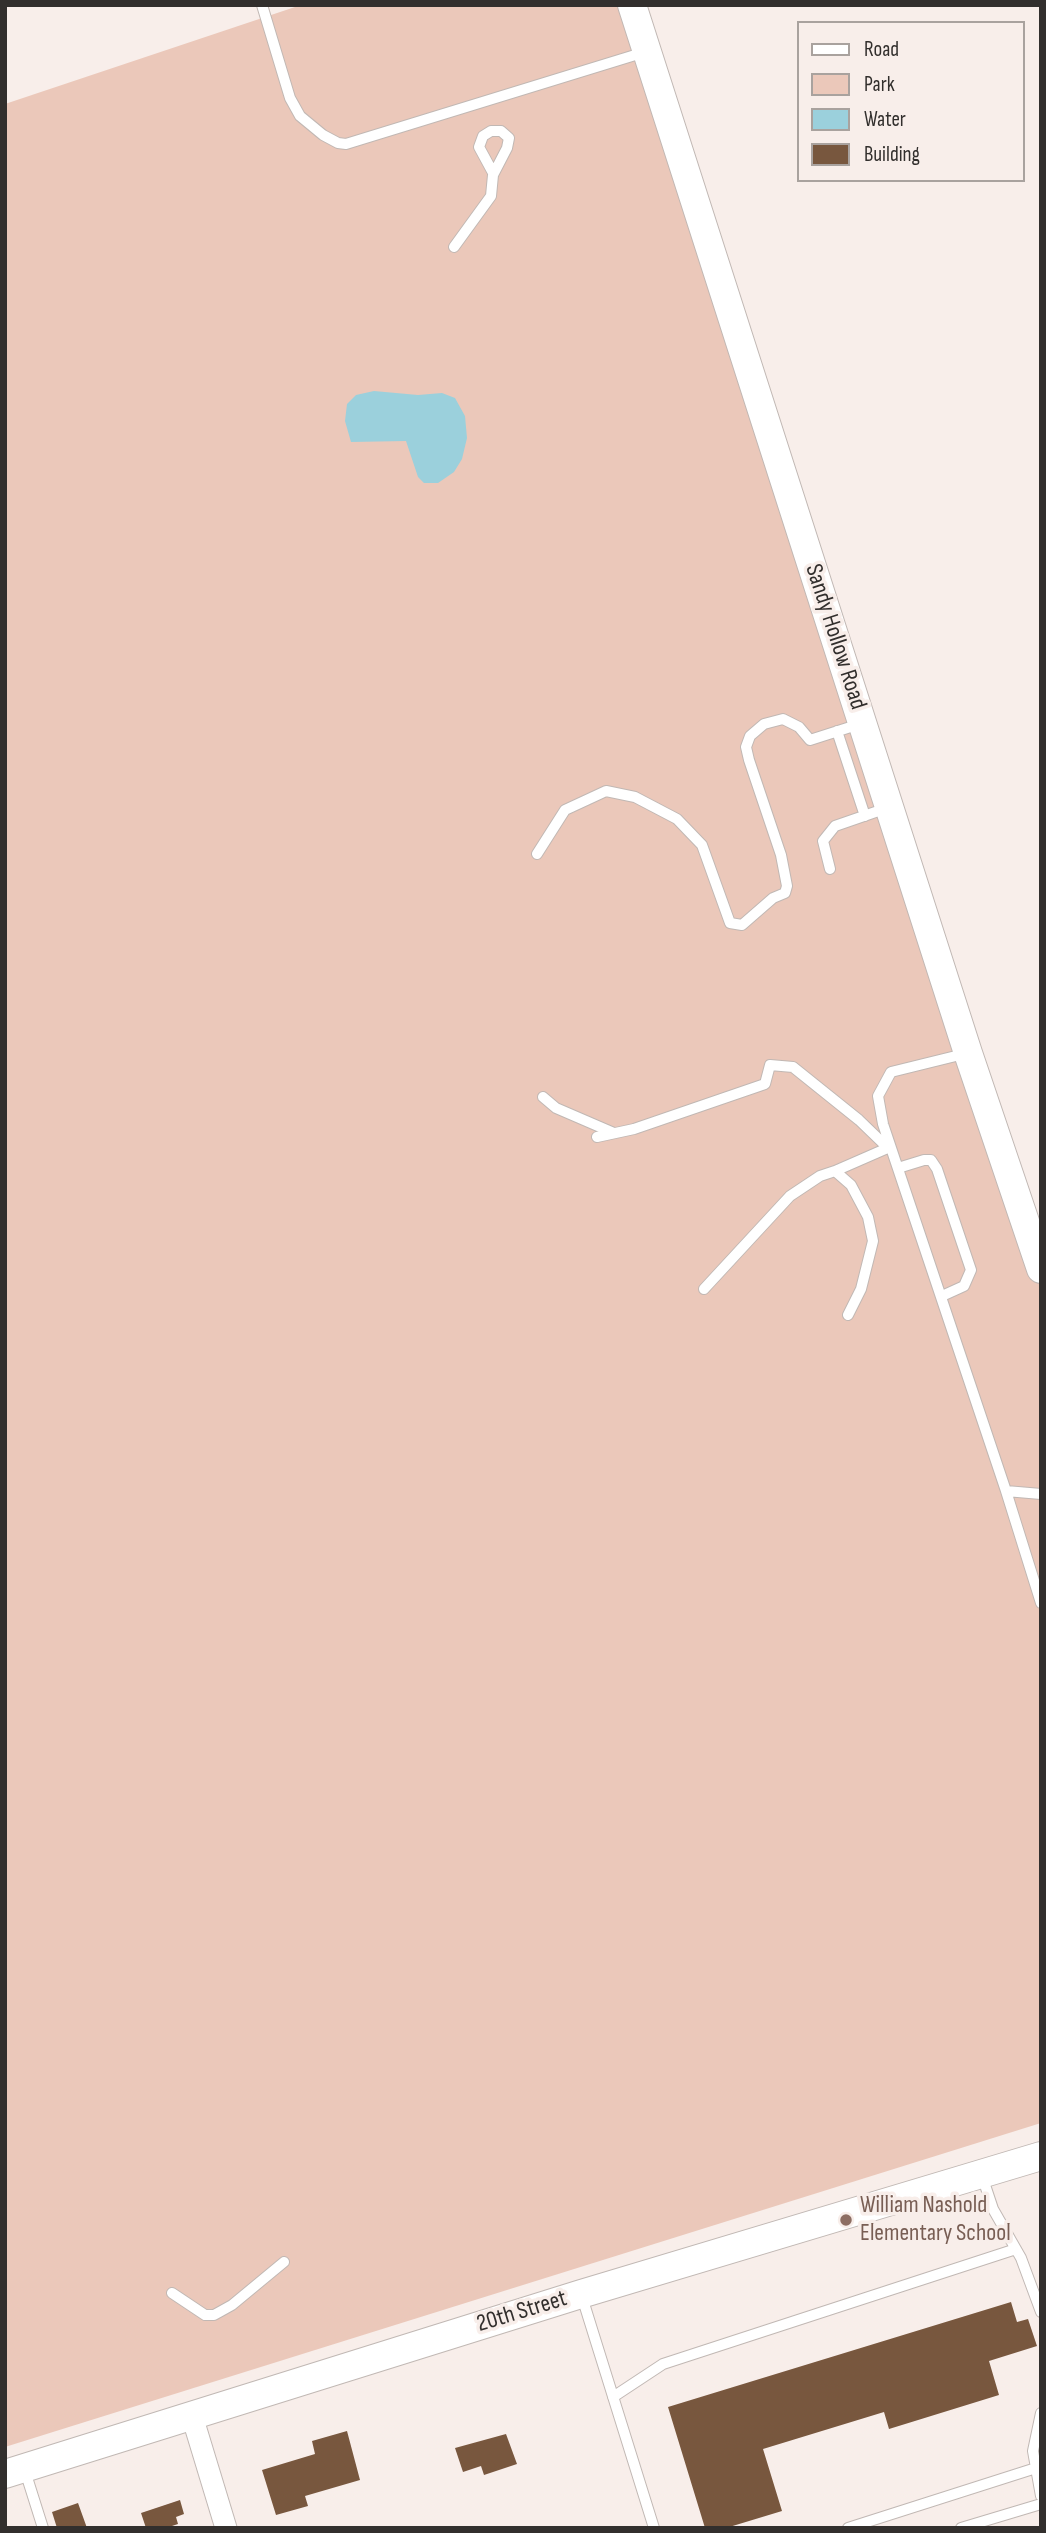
<!DOCTYPE html>
<html>
<head>
<meta charset="utf-8">
<style>
  body { margin:0 }
  #map { position:relative; width:1046px; height:2533px; overflow:hidden; background:#f8eeea; font-family:"Sofia Sans Condensed",sans-serif }
  canvas { display:block }
  .frame { position:absolute; inset:0; border:7px solid #322f2d; pointer-events:none }
  .legend { position:absolute; left:797px; top:21px; width:228px; height:161px; box-sizing:border-box; background:#f8eeea; border:2px solid #a9a29e; margin:0; padding:9px 12px; list-style:none; font-size:21px; color:#322f2d }
  .legend li { display:flex; align-items:center; gap:14px; height:35px }
  .legend b { width:35px; border:2px solid #a9a29e }
</style>
</head>
<body>
<div id="map">
<canvas width="1046" height="2533"></canvas>
<div class="frame"></div>
<ul class="legend">
<li><b style="height:9px;background:#fff"></b>Road</li>
<li><b style="height:19px;background:#ebc8ba"></b>Park</li>
<li><b style="height:19px;background:#9bd0dc"></b>Water</li>
<li><b style="height:19px;background:#78573e"></b>Building</li>
</ul>
</div>
<script>
const g = document.querySelector('canvas').getContext('2d');
g.lineJoin = 'round';
function paint(path, color) {
  g.fillStyle = color;
  g.fill(path, 'evenodd');
}
function shape(rows) {
  const path = new Path2D();
  for (const r of rows) {
    path.moveTo(r[0], r[1]);
    for (let i = 2; i < r.length; i += 2) path.lineTo(r[i], r[i + 1]);
  }
  return path;
}
function trace(path, color, width, dash) {
  g.strokeStyle = color;
  g.lineWidth = width;
  g.lineCap = dash ? 'butt' : 'round';
  g.setLineDash(dash || []);
  g.stroke(path);
}
function drawText(font, color, halo, rows, align = 'center') {
  g.font = font + ' "Sofia Sans Condensed",sans-serif';
  g.lineWidth = 7;
  g.setLineDash([]);
  g.textBaseline = 'middle';
  g.strokeStyle = halo;
  g.fillStyle = color;
  for (const [text, x, y, turn = 0] of rows) {
    g.save();
    g.translate(x, y);
    g.rotate((+turn || 0) * Math.PI / 180);
    g.textAlign = isNaN(turn) ? turn : align;
    if (halo) g.strokeText(text, 0, 0);
    g.fillText(text, 0, 0);
    g.restore();
  }
}
const green = shape([
  [301,5,621,5,1041,1289,1041,2123,5,2447,5,104]
]);
const water = shape([
  [374,391,418,395,442,393,455,398,465,416,467,438,462,459,454,472,438,483,424,483,418,477,406,441,351,442,345,421,347,404,356,395]
]);
const building = shape([
  [1011,2302,1017,2322,1028,2319,1037,2346,989,2361,999,2395,889,2429,884,2412,763,2449,782,2511,726,2528,705,2528,668,2407],
  [347,2431,360,2480,305,2496,308,2506,276,2515,262,2470,315,2454,312,2441],
  [506,2434,517,2464,484,2475,481,2466,463,2472,455,2448],
  [180,2500,184,2514,176,2517,178,2524,166,2528,146,2528,141,2513],
  [78,2503,87,2528,57,2528,52,2512]
]);
const service = shape([
  [262,5,290,98,300,116,323,135,338,143,346,144,645,52],
  [454,247,491,196,493,175,507,148,509,138,501,131,491,131,483,136,479,147,492,171],
  [837,731,865,816],
  [537,854,565,810,606,791,635,797,677,819,702,845,730,923,742,925,773,898,785,893,787,886,781,855,749,760,746,747,750,736,764,724,783,719,799,727,810,740,863,723],
  [830,869,823,841,835,826,887,808],
  [968,1053,891,1072,878,1096,883,1124,1006,1491,1041,1494],
  [543,1097,556,1108,614,1133],
  [597,1137,634,1129,765,1084,770,1065,793,1067,859,1120,888,1148],
  [898,1168,924,1160,931,1160,937,1169,971,1270,964,1286,942,1296],
  [835,1171,890,1147],
  [704,1289,790,1196,820,1176,835,1171,851,1185,868,1217,873,1241,861,1289,848,1315],
  [1006,1491,1041,1603],
  [982,2176,993,2209,1021,2258,1041,2312],
  [172,2293,205,2315,214,2315,232,2305,284,2262],
  [582,2297,654,2528],
  [613,2397,663,2364,1016,2249],
  [1041,2413,1033,2451,1041,2496],
  [25,2471,43,2528],
  [848,2528,1036,2468],
  [961,2528,1041,2504]
]);
const minor = shape([
  [192,2416,226,2528]
]);
const tertiary = shape([
  [632,5,968,1053,1041,1269],
  [5,2474,581,2294,1041,2156]
]);
const markers = [
  [846,2220,7,"#8d6e63"]
];
const streetNames = [
  ["Sandy Hollow Road",835,637,72],
  ["20th Street",522,2312,-17]
];
const educationNames = [
  ["William Nashold",860,2206],
  ["Elementary School",860,2234]
];
paint(green, '#ebc8ba');
paint(water, '#9bd0dc');
paint(building, '#78573e');
trace(service, '#c1b8b4', 12);
trace(minor, '#c1b8b4', 23);
trace(tertiary, '#c1b8b4', 30);
trace(service, '#fff', 10);
trace(minor, '#fff', 21);
trace(tertiary, '#fff', 28);
for (const [x, y, r, color] of markers) {
  const dot = new Path2D();
  dot.arc(x, y, r, 0, 2 * Math.PI);
  g.fillStyle = color;
  g.fill(dot);
  trace(dot, '#f8eeea', 2.5);
}
drawText('24px', '#322f2d', '#f8eeea', streetNames);
drawText('24px', '#785e54', '#f8eeea', educationNames, 'left');
</script>
</body>
</html>
